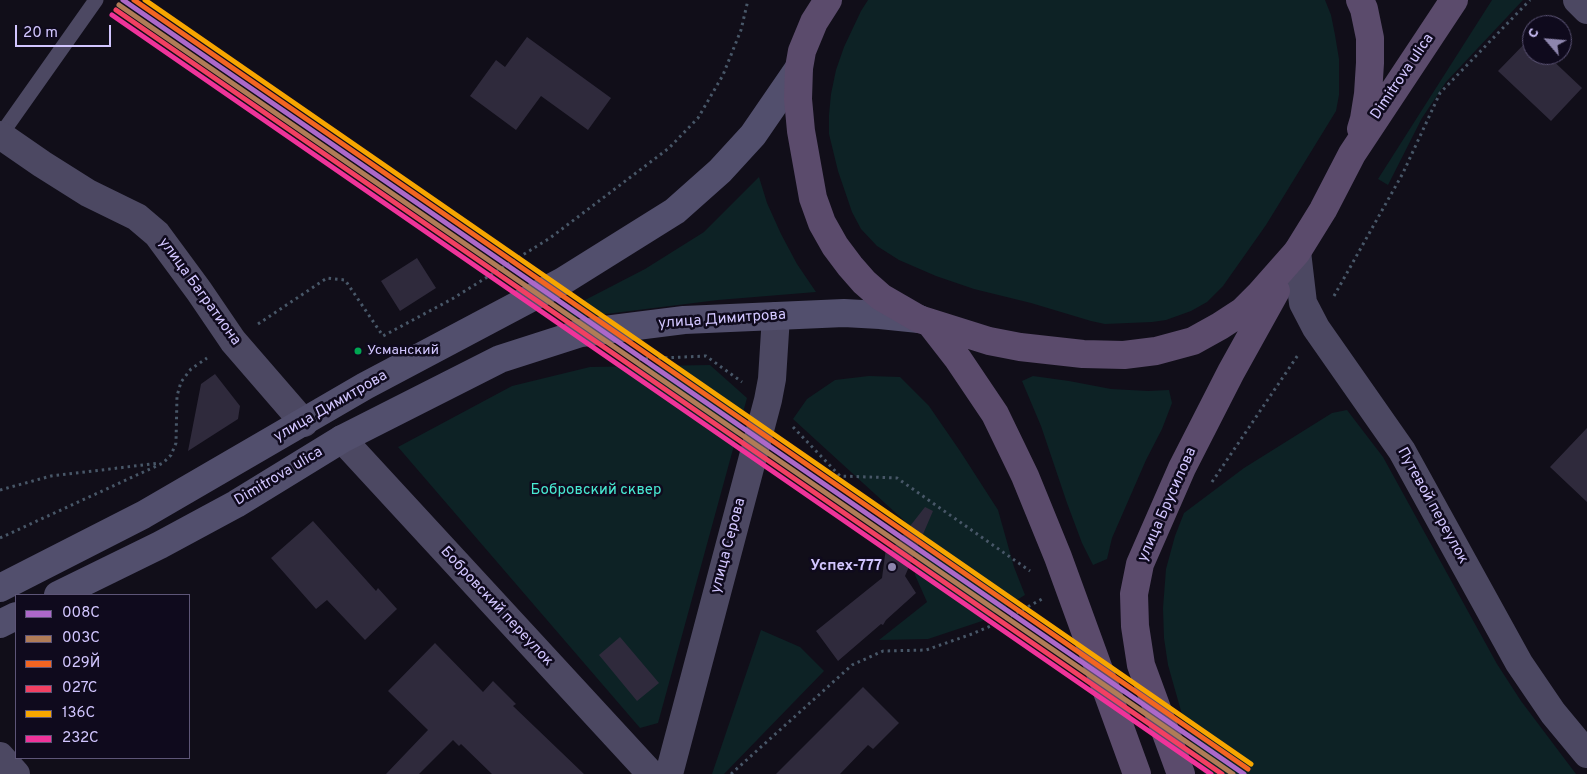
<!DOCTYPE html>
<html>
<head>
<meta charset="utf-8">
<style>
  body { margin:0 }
  #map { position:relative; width:1587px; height:774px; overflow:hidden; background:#110e19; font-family:Overpass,sans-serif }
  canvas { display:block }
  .legend { position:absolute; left:15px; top:594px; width:175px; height:165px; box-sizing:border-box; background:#0f0a1d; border:1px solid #5d5577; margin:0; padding:6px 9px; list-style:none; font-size:15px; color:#d2c6ff }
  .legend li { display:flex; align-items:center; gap:10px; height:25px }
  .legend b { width:25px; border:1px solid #5d5577 }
  .north { position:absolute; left:1522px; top:15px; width:50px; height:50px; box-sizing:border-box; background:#0f0a1d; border:1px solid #5d5577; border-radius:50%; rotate:297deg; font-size:14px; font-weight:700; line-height:20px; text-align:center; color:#d2c6ff }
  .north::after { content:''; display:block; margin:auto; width:18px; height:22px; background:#8e86ae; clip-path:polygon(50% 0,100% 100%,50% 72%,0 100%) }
  .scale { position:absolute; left:15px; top:25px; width:96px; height:22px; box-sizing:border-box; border:2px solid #d2c6ff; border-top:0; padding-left:6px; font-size:15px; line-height:18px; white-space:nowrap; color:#d2c6ff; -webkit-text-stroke:4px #0f0a1d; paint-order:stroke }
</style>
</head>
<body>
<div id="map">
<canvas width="1587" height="774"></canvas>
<ul class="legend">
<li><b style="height:6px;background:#ac68c9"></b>008С</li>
<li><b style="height:6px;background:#b07c57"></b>003С</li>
<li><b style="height:6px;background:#f26522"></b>029Й</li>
<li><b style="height:6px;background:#f24062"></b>027С</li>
<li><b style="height:6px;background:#f7a600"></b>136С</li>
<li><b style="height:6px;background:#ef339a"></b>232C</li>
</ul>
<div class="north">С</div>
<div class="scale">20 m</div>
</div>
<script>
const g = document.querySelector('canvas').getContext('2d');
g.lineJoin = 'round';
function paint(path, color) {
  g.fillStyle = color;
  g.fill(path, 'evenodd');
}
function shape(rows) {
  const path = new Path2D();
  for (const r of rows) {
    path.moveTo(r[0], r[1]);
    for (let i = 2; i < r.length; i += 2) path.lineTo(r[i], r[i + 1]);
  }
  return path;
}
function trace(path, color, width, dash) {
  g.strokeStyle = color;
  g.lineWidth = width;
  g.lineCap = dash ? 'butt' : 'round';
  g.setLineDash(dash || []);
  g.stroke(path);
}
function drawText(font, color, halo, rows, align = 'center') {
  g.font = font + ' Overpass,sans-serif';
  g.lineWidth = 5;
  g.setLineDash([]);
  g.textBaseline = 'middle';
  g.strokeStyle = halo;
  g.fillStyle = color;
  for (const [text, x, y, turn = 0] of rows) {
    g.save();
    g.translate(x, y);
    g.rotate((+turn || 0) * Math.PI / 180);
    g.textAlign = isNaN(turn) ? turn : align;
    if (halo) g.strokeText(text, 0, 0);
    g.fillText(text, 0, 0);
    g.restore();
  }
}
const green = shape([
  [868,0,1325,0,1331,15,1335,35,1339,59,1339,95,1336,111,1266,225,1223,286,1207,302,1191,311,1166,320,1152,322,1105,324,1091,321,1031,303,974,289,936,276,899,260,877,246,861,229,852,212,838,171,829,134,829,115,831,94,836,70,844,47,861,11],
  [1492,0,1523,0,1446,82,1422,118,1388,185,1378,179],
  [759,177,767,203,781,234,797,264,816,292,718,300,566,319,560,313,645,269,704,232],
  [710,365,747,398,658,723,640,728,398,447,512,386,590,367],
  [869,376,900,377,929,406,960,451,998,510,1014,567,1025,595,982,621,928,639,879,640,927,602,915,575,916,552,922,537,793,419,807,399,835,380],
  [1033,376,1069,381,1111,389,1148,391,1169,390,1172,403,1162,429,1146,460,1112,538,1107,559,1093,565,1082,543,1067,503,1041,426,1022,381],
  [1347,410,1383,457,1497,664,1521,701,1576,774,1204,774,1183,718,1168,665,1164,638,1163,608,1166,569,1175,536,1184,513,1244,468,1332,413],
  [761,630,800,647,824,671,724,774,712,774]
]);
const building = shape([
  [1532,36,1532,55,1547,55,1582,88,1551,121,1498,71],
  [527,37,611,98,588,130,541,96,516,130,470,96,496,60,505,67],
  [417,258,436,288,400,311,381,281],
  [215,374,240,406,238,419,188,451,201,384],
  [1587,428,1587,502,1550,467],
  [925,507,933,511,905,576,916,593,886,620,883,625,881,624,838,661,816,631,882,578,886,548,889,553],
  [313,521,376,591,378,588,397,609,365,640,327,600,316,609,271,558],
  [620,637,659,683,637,701,599,655],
  [435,643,483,692,493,681,516,704,513,706,584,774,492,774,461,744,459,746,453,740,419,774,386,774,428,730,388,691],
  [863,687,899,723,873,749,868,745,840,774,776,774]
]);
const path = shape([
  [1334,296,1403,173,1440,93,1530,0],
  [258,324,327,278,345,280,383,336,452,299,550,238,669,148,698,118,723,75,741,30,748,0],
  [639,359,706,356,742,382],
  [793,427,840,476,897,478,1030,571],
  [1212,482,1298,355],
  [0,490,51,476,160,463],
  [0,538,163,463,171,455,176,443,177,396,181,382,191,369,207,358],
  [731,774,852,665,883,651,926,650,972,634,1002,621,1042,599]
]);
const lane = shape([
  [0,136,96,0]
]);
const street = shape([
  [1577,0,1587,10],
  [0,135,42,164,88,193,137,217,157,234,199,291,233,341,304,423],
  [1297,252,1303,303,1316,328,1402,451,1519,663,1553,713,1587,754],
  [342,439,651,774],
  [0,756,16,774],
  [669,774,768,400,772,379,776,316]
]);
const secondary = shape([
  [0,588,143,515,365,386,563,281,675,211,720,171,753,135,799,68],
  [58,595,160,545,236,504,342,439,500,359,581,333,684,320,776,316,844,313,880,315,919,319],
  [0,624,16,616]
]);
const primary = shape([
  [828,0,814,22,802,51,799,68,798,99,801,131,813,198,822,223,835,246,850,266,864,282,881,297,919,319,989,341,1020,347,1083,354,1124,355,1156,351,1193,341,1220,326,1243,311,1259,295,1297,252,1323,210,1352,154,1454,0],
  [1360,0,1364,9,1370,38,1370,63,1368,94,1364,119,1361,129],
  [930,323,958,359,995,414,1025,476,1058,557,1137,774],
  [1181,774,1141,665,1135,626,1134,594,1140,564,1182,468,1231,372,1276,291]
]);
const rail1 = shape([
  [123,0,1244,774]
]);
const rail2 = shape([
  [119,5,1233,774]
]);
const rail3 = shape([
  [134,0,1248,769]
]);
const rail4 = shape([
  [116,10,1222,774]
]);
const rail5 = shape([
  [145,0,1251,764]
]);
const rail6 = shape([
  [112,15,1211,774]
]);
const markers = [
  [358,351,4.5,"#00a651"],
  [892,567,5,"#8e86ae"]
];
const busNames = [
  ["Усманский",367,351]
];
const streetNames = [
  ["Dimitrova ulica",1403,77,-56],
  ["улица Багратиона",199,292,54],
  ["улица Димитрова",722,320,-4],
  ["улица Димитрова",331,407,-30],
  ["Dimitrova ulica",279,477,-31],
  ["улица Брусилова",1168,505,-66],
  ["Путевой переулок",1432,506,61],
  ["улица Серова",729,546,-75],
  ["Бобровский переулок",496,607,47]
];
const parkNames = [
  ["Бобровский сквер",596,491]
];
const poiNames = [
  ["Успех-777",882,567]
];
paint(green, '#0d2225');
paint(building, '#2f2a3c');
trace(path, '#485768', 3, [2.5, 4]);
trace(lane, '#4c4862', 15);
trace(street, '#4c4862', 28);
trace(secondary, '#524f6d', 28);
trace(primary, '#5b4b6c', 28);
trace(rail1, '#ac68c9', 5);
trace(rail2, '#b07c57', 5);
trace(rail3, '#f26522', 5);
trace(rail4, '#f24062', 5);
trace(rail5, '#f7a600', 5);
trace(rail6, '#ef339a', 5);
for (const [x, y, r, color] of markers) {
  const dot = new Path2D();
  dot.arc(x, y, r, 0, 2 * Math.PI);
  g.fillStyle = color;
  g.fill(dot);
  trace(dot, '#0f0a1d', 2);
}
drawText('14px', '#d2c6ff', '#0f0a1d', busNames, 'left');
drawText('15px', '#d2c6ff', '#0f0a1d', streetNames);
drawText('15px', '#48e9d2', '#0f0a1d', parkNames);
drawText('bold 15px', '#d2c6ff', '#0f0a1d', poiNames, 'right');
</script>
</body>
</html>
